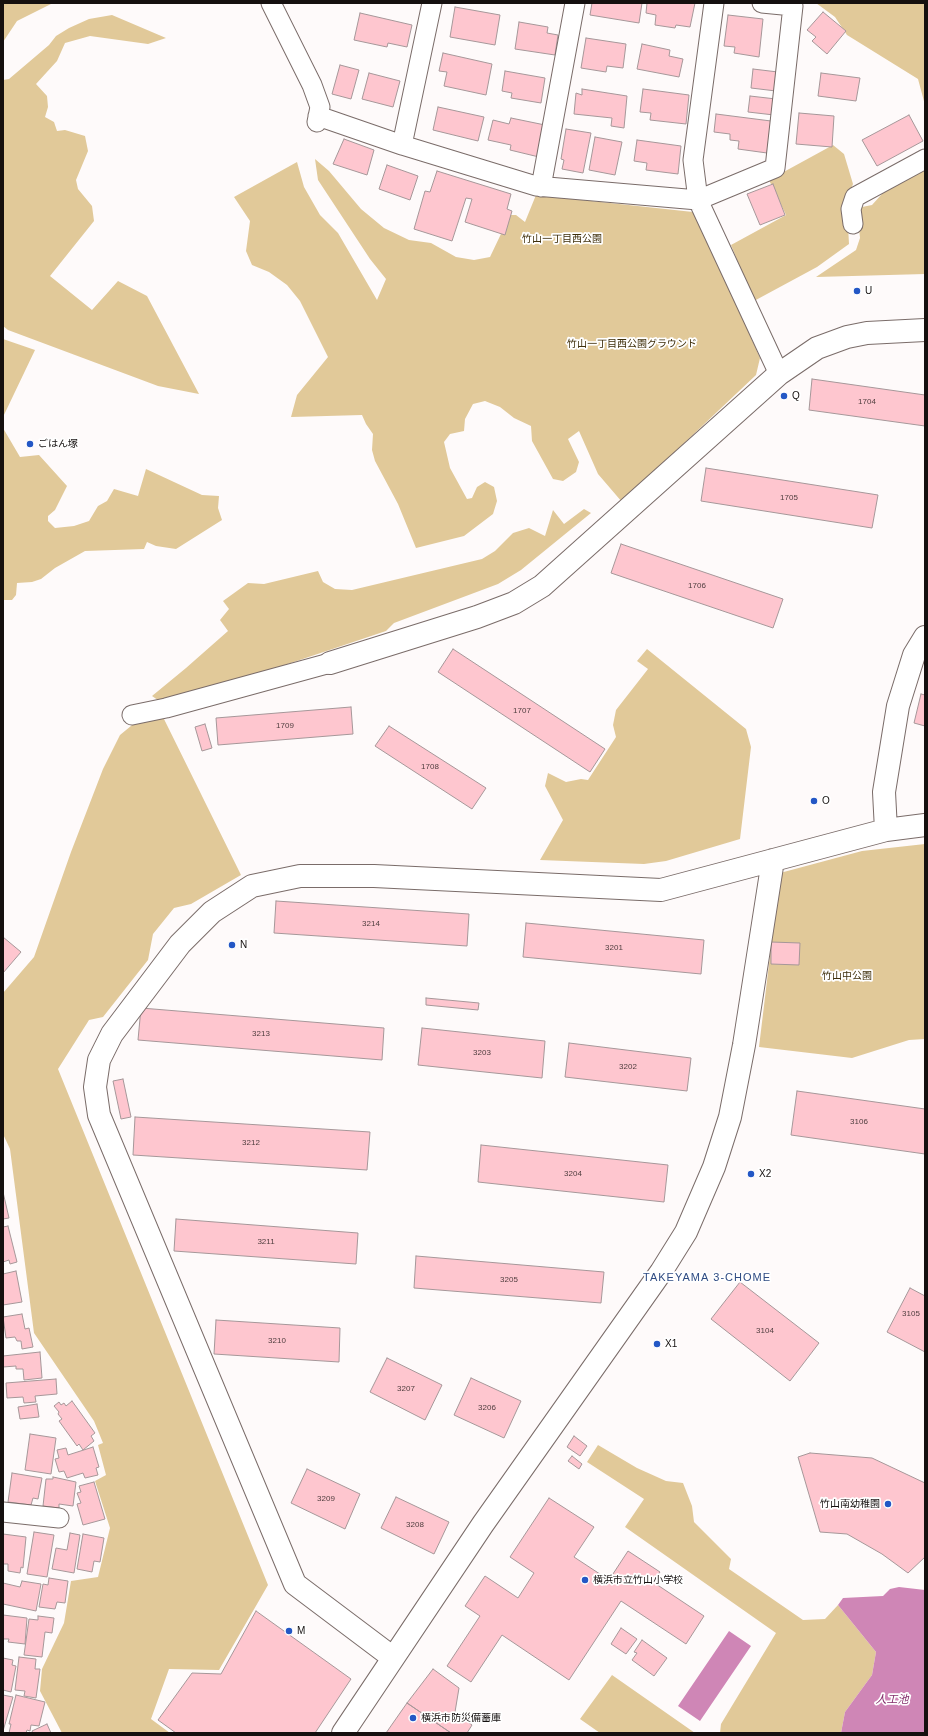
<!DOCTYPE html>
<html>
<head>
<meta charset="utf-8">
<style>
  body { margin:0 }
  #map { position:relative; width:928px; height:1736px; overflow:hidden; background:#fefafa; font-family:Helvetica,sans-serif }
  canvas { display:block }
  .frame { position:absolute; inset:0; border:4px solid #15100f; pointer-events:none }
</style>
</head>
<body>
<div id="map">
<canvas width="928" height="1736"></canvas>
<div class="frame"></div>
</div>
<script>
const g = document.querySelector('canvas').getContext('2d');
g.lineJoin = 'round';
function paint(path, color) {
  g.fillStyle = color;
  g.fill(path, 'evenodd');
}
function shape(rows) {
  const path = new Path2D();
  for (const r of rows) {
    path.moveTo(r[0], r[1]);
    for (let i = 2; i < r.length; i += 2) path.lineTo(r[i], r[i + 1]);
  }
  return path;
}
function trace(path, color, width, dash) {
  g.strokeStyle = color;
  g.lineWidth = width;
  g.lineCap = dash ? 'butt' : 'round';
  g.setLineDash(dash || []);
  g.stroke(path);
}
function drawText(font, color, halo, rows, align = 'center') {
  g.font = font + ' Helvetica,"Noto Sans JP",sans-serif';
  g.lineWidth = 3.5;
  g.setLineDash([]);
  g.textBaseline = 'middle';
  g.strokeStyle = halo;
  g.fillStyle = color;
  for (const [text, x, y, turn = 0] of rows) {
    g.save();
    g.translate(x, y);
    g.rotate((+turn || 0) * Math.PI / 180);
    g.textAlign = isNaN(turn) ? turn : align;
    if (halo) g.strokeText(text, 0, 0);
    g.fillText(text, 0, 0);
    g.restore();
  }
}
const green = shape([
  [3,3,53,3,17,21,3,42],
  [816,3,925,3,925,105,918,79,847,35,835,17],
  [112,15,166,38,148,44,90,36,65,43,57,61,36,84,47,96,48,107,45,117,54,122,57,131,65,130,85,136,88,151,76,180,78,189,92,206,94,221,50,276,92,310,118,281,147,296,199,394,158,386,8,330,3,326,3,80,9,79,49,45,56,36,69,28,89,19],
  [833,145,844,154,853,184,844,207,848,226,849,244,817,267,754,301,731,245,786,215,769,180],
  [315,159,329,171,361,209,384,228,409,240,431,243,456,257,474,260,490,257,510,215,516,215,525,222,536,195,693,212,697,216,760,358,756,375,622,502,598,474,579,431,568,439,579,462,576,472,563,481,553,479,532,441,531,426,514,418,500,407,485,401,473,404,465,419,464,431,450,434,444,442,450,468,467,499,472,498,477,487,485,482,494,487,497,501,493,514,464,536,416,548,398,504,375,461,372,450,373,434,366,424,362,415,291,417,297,395,328,357,300,301,287,285,269,272,252,265,246,251,250,221,234,197,297,162,304,187,320,215,338,233,377,300,386,279,370,259,318,180],
  [925,166,925,274,816,277,856,250,860,238,857,208,872,205,890,185],
  [3,339,35,350,3,417],
  [3,428,20,457,39,455,67,486,55,510,48,516,48,521,55,528,74,526,89,521,98,506,107,501,114,489,138,496,146,469,202,495,219,496,218,508,222,520,176,549,156,546,147,542,144,549,85,551,55,568,41,579,32,582,17,583,16,595,12,600,3,600],
  [584,509,591,513,521,570,498,584,394,623,386,631,267,671,162,703,152,696,186,668,228,631,220,620,229,609,223,601,248,583,264,584,318,571,323,582,335,589,352,590,482,559,495,551,513,533,529,528,545,536,553,510,564,524],
  [647,649,746,729,751,747,740,839,666,861,644,864,540,860,563,820,545,786,548,773,566,782,581,779,588,780,616,737,613,725,616,710,648,669,637,661],
  [163,717,241,875,191,904,174,908,153,934,148,960,103,1017,89,1020,58,1069,268,1585,219,1670,169,1669,151,1719,170,1733,62,1733,40,1691,42,1669,64,1623,71,1581,98,1577,110,1528,95,1481,106,1475,98,1445,103,1443,94,1421,34,1333,10,1149,3,1134,3,993,34,957,71,852,103,769,120,735,137,721],
  [925,844,925,1039,909,1040,852,1058,759,1047,780,873,862,851],
  [598,1445,637,1468,666,1481,683,1483,692,1506,694,1522,731,1559,729,1569,803,1620,825,1619,838,1605,876,1652,872,1675,845,1712,841,1733,720,1733,721,1724,776,1633,625,1527,644,1499,587,1462],
  [612,1675,695,1733,600,1733,580,1719]
]);
const water = shape([
  [899,1587,925,1590,925,1733,841,1733,845,1712,872,1675,876,1652,838,1605,843,1598,883,1596,890,1589],
  [729,1631,751,1646,700,1721,678,1706]
]);
const building = shape([
  [592,3,642,3,639,23,590,15,592,3],
  [647,3,695,3,690,27,676,25,675,28,655,25,656,15,646,13,647,3],
  [455,7,500,15,495,45,450,37,455,7],
  [823,12,846,31,827,54,812,41,816,37,807,30,823,12],
  [360,13,412,25,407,47,388,43,387,47,354,40,360,13],
  [728,15,763,19,759,57,734,53,735,47,724,46,728,15],
  [519,22,548,27,547,33,558,35,555,55,515,49,519,22],
  [586,38,626,44,623,68,607,66,606,72,581,68,586,38],
  [642,44,670,50,669,56,683,59,679,77,637,69,642,44],
  [443,53,492,64,486,95,444,86,447,72,439,71,443,53],
  [340,65,359,70,351,99,332,94,340,65],
  [753,69,778,72,776,91,751,88,753,69],
  [505,71,545,78,541,103,511,98,512,93,502,91,505,71],
  [369,73,400,81,393,107,362,99,369,73],
  [821,73,860,78,856,101,818,96,821,73],
  [582,89,627,96,624,128,611,126,612,118,574,114,576,93,582,95,582,89],
  [643,89,689,95,686,124,650,120,651,113,640,112,643,89],
  [750,96,776,99,774,115,748,112,750,96],
  [438,107,484,117,478,141,433,130,438,107],
  [799,113,834,116,832,147,796,144,799,113],
  [716,114,771,121,767,153,738,149,739,141,730,140,730,134,714,132,716,114],
  [909,115,923,141,877,166,862,140,909,115],
  [511,118,545,125,539,157,510,150,511,145,488,140,493,120,509,124,511,118],
  [566,129,591,133,583,173,562,169,564,160,561,159,566,129],
  [595,137,622,142,615,175,589,170,595,137],
  [344,139,374,150,367,175,333,164,344,139],
  [637,140,681,146,678,174,646,170,647,163,634,161,637,140],
  [387,165,418,176,410,200,379,189,387,165],
  [437,171,511,194,507,209,512,211,505,235,465,222,472,199,466,198,452,241,414,229,425,191,430,192,437,171],
  [773,184,785,215,760,225,747,194,773,184],
  [812,379,925,395,925,426,809,410,812,379],
  [706,468,878,495,872,528,701,501,706,468],
  [621,544,783,599,773,628,611,573,621,544],
  [453,649,605,749,590,772,438,672,453,649],
  [921,694,925,695,925,726,914,723,921,694],
  [351,707,353,734,218,745,216,718,351,707],
  [205,724,212,748,202,751,195,727,205,724],
  [389,726,486,788,472,809,375,746,389,726],
  [276,901,469,914,467,946,274,933,276,901],
  [526,923,704,940,701,974,523,957,526,923],
  [3,937,21,952,3,973,3,937],
  [771,942,800,943,799,965,771,964,771,942],
  [426,998,479,1003,478,1010,426,1005,426,998],
  [141,1008,384,1028,382,1060,138,1040,141,1008],
  [422,1028,545,1041,542,1078,418,1065,422,1028],
  [569,1043,691,1058,687,1091,565,1077,569,1043],
  [123,1079,131,1117,121,1119,113,1081,123,1079],
  [797,1091,925,1109,925,1154,791,1135,797,1091],
  [135,1117,370,1132,367,1170,133,1155,135,1117],
  [481,1145,668,1165,664,1202,478,1182,481,1145],
  [3,1192,9,1218,3,1219,3,1192],
  [176,1219,358,1233,356,1264,174,1251,176,1219],
  [8,1226,17,1262,10,1264,9,1260,3,1262,3,1227,8,1226],
  [416,1256,604,1272,601,1303,414,1288,416,1256],
  [16,1271,22,1302,3,1305,3,1274,16,1271],
  [740,1282,819,1343,790,1381,711,1319,740,1282],
  [910,1288,925,1296,925,1352,887,1332,910,1288],
  [22,1314,25,1329,29,1328,33,1347,22,1349,21,1341,17,1341,15,1337,6,1338,3,1317,22,1314],
  [216,1320,340,1328,339,1362,214,1354,216,1320],
  [40,1352,42,1378,24,1380,23,1369,16,1369,16,1366,3,1367,3,1356,40,1352],
  [387,1358,442,1385,425,1420,370,1392,387,1358],
  [471,1378,521,1401,504,1438,454,1415,471,1378],
  [56,1379,57,1394,35,1396,36,1402,24,1403,23,1397,7,1398,6,1383,56,1379],
  [72,1401,95,1433,91,1436,94,1441,83,1450,79,1444,77,1446,59,1421,62,1419,58,1414,59,1412,54,1406,59,1402,61,1405,64,1403,66,1406,72,1401],
  [37,1404,39,1417,20,1419,18,1407,37,1404],
  [30,1434,56,1438,51,1474,25,1470,30,1434],
  [574,1436,587,1446,580,1456,567,1447,574,1436],
  [93,1447,99,1467,96,1468,98,1475,85,1478,83,1473,67,1478,64,1471,59,1472,55,1459,59,1458,57,1450,66,1448,68,1455,93,1447],
  [810,1453,872,1458,925,1483,925,1557,908,1573,882,1554,847,1534,820,1532,798,1457,810,1453],
  [572,1456,582,1464,579,1469,568,1461,572,1456],
  [307,1469,360,1494,345,1529,291,1503,307,1469],
  [12,1473,42,1478,38,1499,33,1498,31,1505,8,1502,12,1473],
  [53,1477,76,1482,73,1506,59,1504,59,1508,43,1506,46,1479,53,1479,53,1477],
  [94,1482,105,1519,83,1525,77,1504,81,1503,77,1493,81,1492,79,1486,94,1482],
  [396,1497,449,1522,434,1554,381,1528,396,1497],
  [549,1498,594,1527,574,1557,609,1580,628,1551,660,1572,653,1582,704,1616,686,1644,621,1601,569,1680,502,1635,471,1682,447,1666,480,1616,465,1606,485,1576,518,1598,534,1573,510,1557,549,1498],
  [34,1532,54,1535,47,1577,27,1574,34,1532],
  [70,1533,80,1535,74,1573,52,1569,56,1548,67,1550,70,1533],
  [3,1534,26,1537,23,1568,21,1567,20,1573,8,1571,8,1564,3,1564,3,1534],
  [83,1534,104,1538,100,1562,94,1561,92,1572,77,1569,83,1534],
  [49,1578,68,1581,65,1603,57,1602,55,1609,39,1607,43,1584,48,1585,49,1578],
  [22,1581,41,1584,36,1611,3,1604,3,1583,20,1587,22,1581],
  [256,1611,351,1679,315,1733,176,1733,158,1720,192,1673,221,1674,256,1611],
  [3,1615,27,1618,25,1644,8,1642,9,1639,3,1639,3,1615],
  [38,1616,54,1618,52,1633,45,1632,42,1657,24,1655,29,1619,38,1620,38,1616],
  [621,1628,637,1639,626,1654,611,1644,621,1628],
  [642,1640,667,1658,654,1676,632,1660,637,1653,634,1652,642,1640],
  [19,1657,36,1659,35,1669,40,1669,36,1698,24,1696,25,1691,15,1690,19,1657],
  [3,1658,13,1660,12,1665,16,1666,11,1692,3,1690,3,1658],
  [433,1669,459,1688,455,1712,472,1725,467,1733,451,1733,407,1703,433,1669],
  [3,1695,13,1697,3,1731,3,1695],
  [16,1695,45,1702,39,1726,31,1725,30,1731,27,1730,26,1733,9,1733,11,1724,9,1724,16,1695],
  [407,1703,451,1733,386,1733,407,1703],
  [47,1724,51,1733,33,1733,32,1731,47,1724]
]);
const minor = shape([
  [271,3,312,85,320,107,317,122],
  [432,3,402,145,536,186,698,200,775,168,793,6,762,3],
  [714,3,693,160,698,200,779,374],
  [318,116,402,145],
  [541,187,575,3],
  [853,224,851,209,855,197,925,159],
  [132,715,166,708,330,663],
  [3,1512,59,1518]
]);
const tertiary = shape([
  [330,663,477,617,514,603,542,586,779,374,817,348,847,337,867,333,925,330],
  [886,830,884,792,898,706,914,655,925,637],
  [392,1657,295,1584,99,1115,95,1087,99,1060,112,1034,180,944,212,912,252,886,300,876,374,876,661,890,886,830,925,825],
  [343,1733,483,1524,661,1272,686,1232,714,1167,730,1117,744,1045,773,860]
]);
const markers = [
  [857,291,4,"#2357c5"],
  [784,396,4,"#2357c5"],
  [30,444,4,"#2357c5"],
  [814,801,4,"#2357c5"],
  [232,945,4,"#2357c5"],
  [751,1174,4,"#2357c5"],
  [657,1344,4,"#2357c5"],
  [888,1504,4,"#2357c5"],
  [585,1580,4,"#2357c5"],
  [289,1631,4,"#2357c5"],
  [413,1718,4,"#2357c5"]
];
const numberNames = [
  ["1704",867,402],
  ["1705",789,498],
  ["1706",697,586],
  ["1707",522,711],
  ["1709",285,726],
  ["1708",430,767],
  ["3214",371,924],
  ["3201",614,948],
  ["3213",261,1034],
  ["3203",482,1053],
  ["3202",628,1067],
  ["3106",859,1122],
  ["3212",251,1143],
  ["3204",573,1174],
  ["3211",266,1242],
  ["3205",509,1280],
  ["3105",911,1314],
  ["3104",765,1331],
  ["3210",277,1341],
  ["3207",406,1389],
  ["3206",487,1408],
  ["3209",326,1499],
  ["3208",415,1525]
];
const parkNames = [
  ["竹山一丁目西公園",562,239],
  ["竹山一丁目西公園グラウンド",632,344],
  ["竹山中公園",847,976]
];
const poiNames = [
  ["U",865,291],
  ["Q",792,396],
  ["ごはん塚",38,444],
  ["O",822,801],
  ["N",240,945],
  ["X2",759,1174],
  ["X1",665,1344],
  ["竹山南幼稚園",880,1504,"right"],
  ["横浜市立竹山小学校",593,1580],
  ["M",297,1631],
  ["横浜市防災備蓄庫",421,1718]
];
const neighbourhoodNames = [
  ["TAKEYAMA 3-CHOME",707,1278]
];
const waterNames = [
  ["人工池",892,1700]
];
paint(green, '#e1c999');
paint(water, '#cf86b6');
paint(building, '#fec6cf');
trace(building, '#a69799', 1);
trace(minor, '#7a6c69', 21);
trace(tertiary, '#7a6c69', 24);
trace(minor, '#fff', 19);
trace(tertiary, '#fff', 22);
for (const [x, y, r, color] of markers) {
  const dot = new Path2D();
  dot.arc(x, y, r, 0, 2 * Math.PI);
  g.fillStyle = color;
  g.fill(dot);
  trace(dot, '#fff', 1.5);
}
drawText('8px', '#4f3e3f', null, numberNames);
drawText('10px', '#3e2e0a', '#fff', parkNames);
drawText('10px', '#15100f', '#fff', poiNames, 'left');
g.letterSpacing = '1px';
drawText('11px', '#2e4b83', '#fff', neighbourhoodNames);
g.letterSpacing = '0px';
drawText('italic 11px', '#832c6a', '#fff', waterNames);
</script>
</body>
</html>
